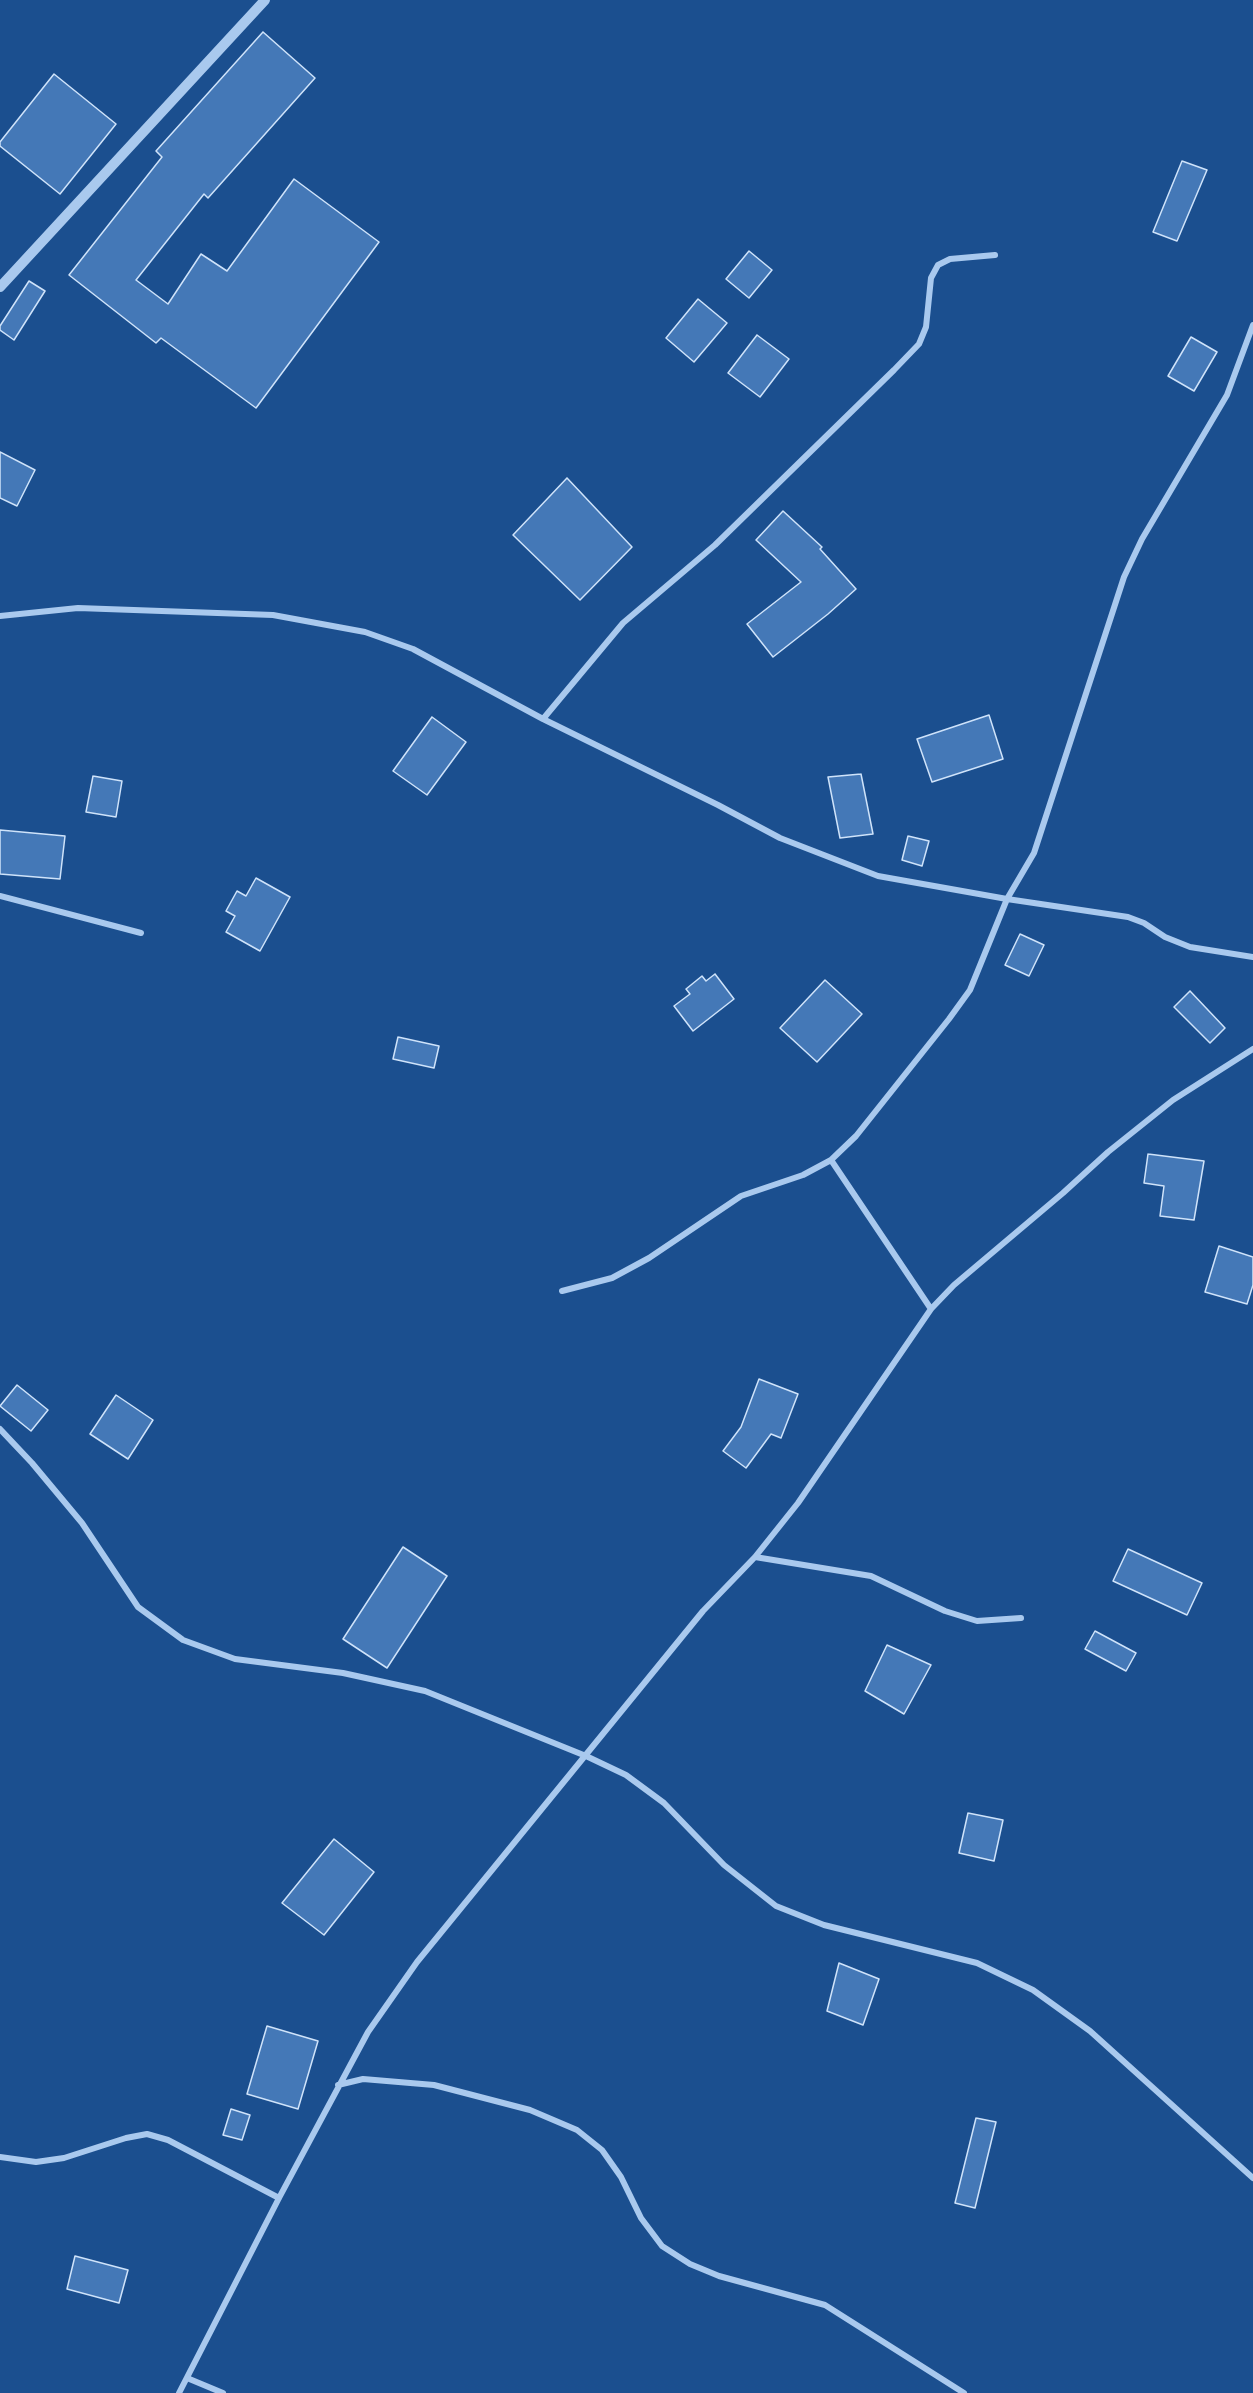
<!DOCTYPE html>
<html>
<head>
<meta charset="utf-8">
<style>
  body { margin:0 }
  canvas { display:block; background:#1b4f8f }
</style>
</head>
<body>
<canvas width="1253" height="2393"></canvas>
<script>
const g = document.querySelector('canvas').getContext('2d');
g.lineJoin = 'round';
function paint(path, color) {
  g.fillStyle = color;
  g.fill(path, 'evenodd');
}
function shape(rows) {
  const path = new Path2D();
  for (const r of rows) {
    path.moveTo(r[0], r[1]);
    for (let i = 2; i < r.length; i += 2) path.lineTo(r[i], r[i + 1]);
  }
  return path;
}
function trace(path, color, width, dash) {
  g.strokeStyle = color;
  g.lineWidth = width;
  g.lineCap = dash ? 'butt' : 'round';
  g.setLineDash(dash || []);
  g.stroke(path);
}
const building = shape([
  [263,32,315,78,208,198,204,194,136,280,168,304,201,254,227,271,294,179,379,242,256,408,161,338,156,343,69,275,162,157,156,151,263,32],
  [54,74,116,124,60,194,0,146,0,142,54,74],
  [1182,161,1207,170,1177,241,1153,232,1182,161],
  [749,251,772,270,749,298,726,279,749,251],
  [29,281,45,291,14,340,0,330,0,326,29,281],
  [698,299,727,323,694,362,666,338,698,299],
  [757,335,789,359,760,397,728,373,757,335],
  [1191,337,1217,352,1194,391,1168,376,1191,337],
  [0,452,35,470,17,506,0,498,0,452],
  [567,478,632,547,580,600,513,535,567,478],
  [783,511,822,547,820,549,856,589,828,614,773,657,747,624,801,582,756,540,783,511],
  [989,715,1003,759,932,782,917,739,989,715],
  [432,717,466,742,427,795,393,771,432,717],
  [861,774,873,834,840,838,828,777,861,774],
  [93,776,122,781,116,817,86,812,93,776],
  [0,830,65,836,60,879,0,874,0,830],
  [908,836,929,841,922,866,902,860,908,836],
  [256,878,290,897,260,951,226,932,235,916,226,911,237,891,246,896,256,878],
  [1020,934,1044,945,1029,976,1005,965,1020,934],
  [715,974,734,999,693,1031,674,1006,690,994,686,989,702,976,706,981,715,974],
  [825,980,862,1014,817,1062,780,1028,825,980],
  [1190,991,1225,1028,1210,1043,1174,1007,1190,991],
  [398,1037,439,1046,434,1068,393,1059,398,1037],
  [1148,1154,1204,1161,1194,1220,1160,1216,1164,1186,1144,1183,1148,1154],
  [1219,1246,1253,1257,1253,1285,1247,1304,1205,1292,1219,1246],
  [759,1379,798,1394,781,1438,771,1434,746,1468,723,1451,741,1427,759,1379],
  [17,1385,48,1410,31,1431,0,1406,17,1385],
  [116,1395,153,1420,128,1459,90,1434,116,1395],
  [403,1547,447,1576,387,1668,343,1639,403,1547],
  [1128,1549,1202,1583,1187,1615,1113,1581,1128,1549],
  [1095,1631,1136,1653,1126,1671,1085,1649,1095,1631],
  [887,1645,931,1665,904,1714,865,1691,887,1645],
  [968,1813,1003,1820,994,1861,959,1853,968,1813],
  [334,1839,374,1872,324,1935,282,1903,334,1839],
  [839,1963,879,1979,863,2025,827,2011,839,1963],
  [267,2026,318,2041,298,2109,247,2094,267,2026],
  [231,2109,250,2115,242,2140,223,2135,231,2109],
  [976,2118,996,2122,975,2208,955,2203,976,2118],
  [75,2256,128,2270,119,2303,67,2289,75,2256]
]);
const minor = shape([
  [0,616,78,608,273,615,365,632,413,649,543,719,718,805,780,838,878,876,1007,899,1128,917,1144,923,1165,937,1190,947,1253,957],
  [543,719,623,623,715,545,894,370,919,344,926,327,931,278,938,265,950,259,995,255],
  [0,896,141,933],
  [831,1160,931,1309],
  [562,1291,612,1278,649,1258,741,1196,803,1175,831,1160,856,1136,949,1019,970,990,1007,899,1034,853,1124,577,1142,539,1227,395,1253,325],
  [0,1429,32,1463,82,1523,138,1607,183,1640,235,1659,343,1673,425,1691,586,1756,626,1775,664,1803,724,1865,776,1906,824,1925,977,1963,1033,1990,1090,2031,1253,2178],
  [755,1557,871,1576,945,1611,977,1621,1021,1618],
  [338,2085,363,2079,434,2085,530,2110,577,2130,602,2150,621,2177,641,2218,662,2246,690,2264,719,2276,825,2305,964,2393],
  [0,2157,36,2162,64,2158,126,2138,147,2134,168,2140,279,2198],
  [187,2378,223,2393],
  [179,2393,279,2198,368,2032,417,1962,703,1611,755,1557,798,1503,931,1309,954,1285,1063,1193,1108,1152,1173,1100,1253,1049]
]);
const tertiary = shape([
  [0,287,265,0]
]);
paint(building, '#4478b7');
trace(building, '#cfe3fa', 1.5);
trace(minor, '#a9c9ee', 6);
trace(tertiary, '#a9c9ee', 10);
</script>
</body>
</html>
